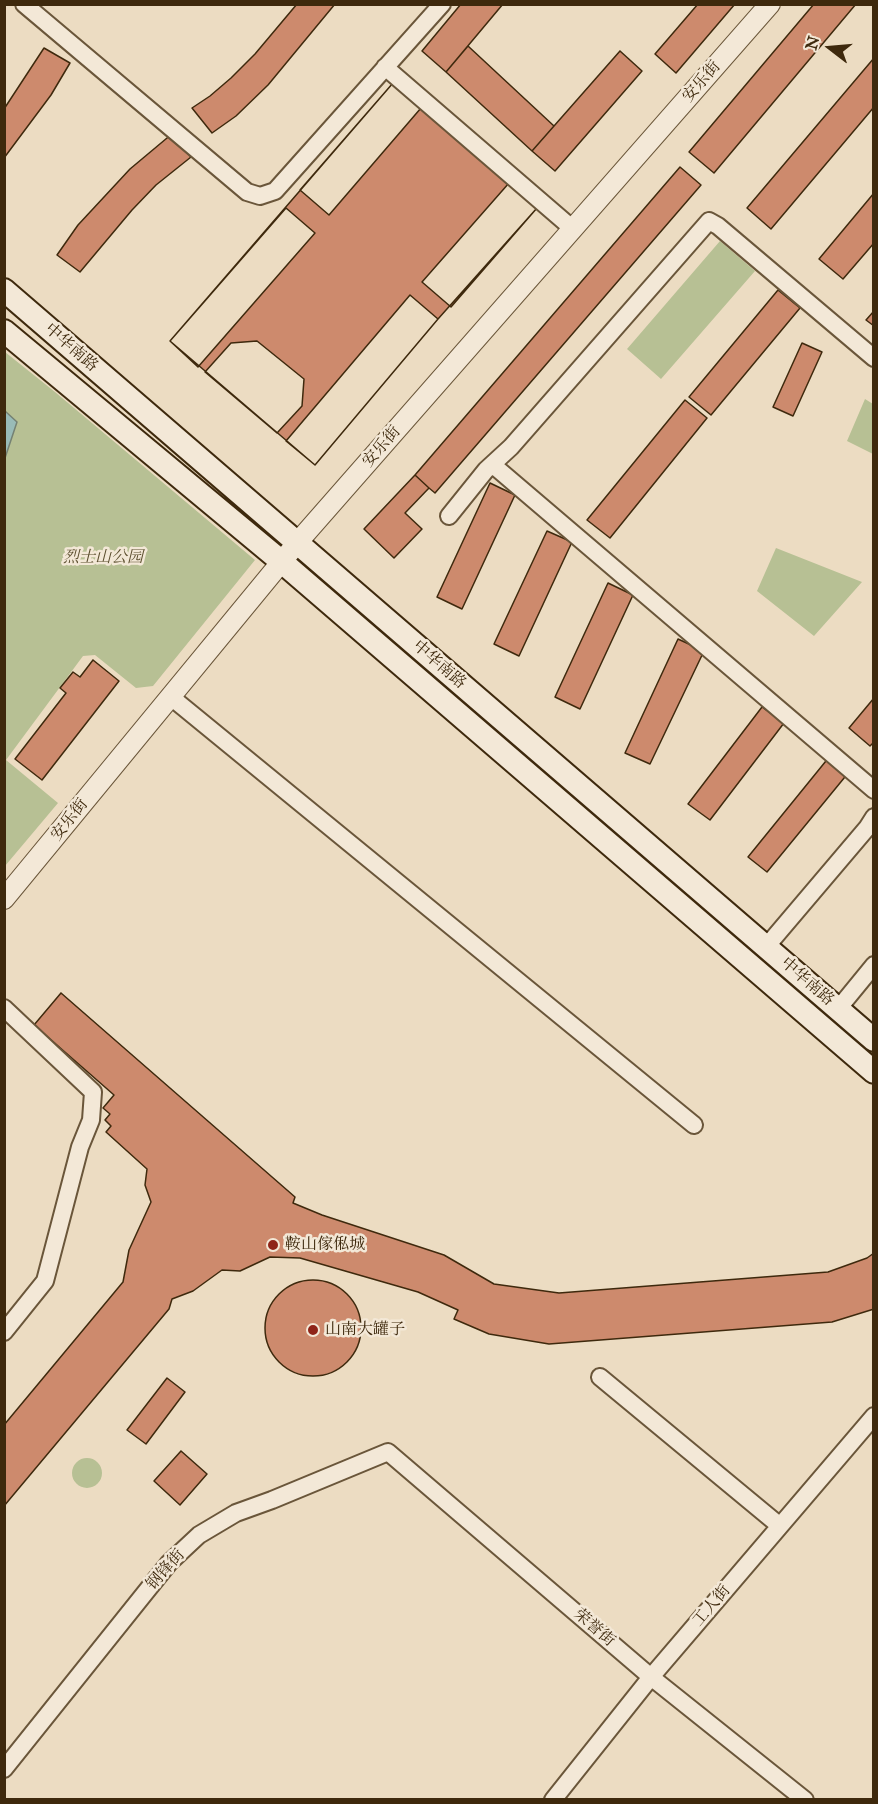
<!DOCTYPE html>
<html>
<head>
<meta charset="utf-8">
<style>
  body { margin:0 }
  #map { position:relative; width:878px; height:1804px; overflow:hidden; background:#ecdcc2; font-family:"IM FELL Great Primer",serif }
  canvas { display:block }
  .frame { position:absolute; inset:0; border:6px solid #3e290d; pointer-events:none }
  .north { position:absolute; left:800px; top:18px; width:60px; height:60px; -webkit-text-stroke:4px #f3e8d7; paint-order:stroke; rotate:286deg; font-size:16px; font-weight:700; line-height:24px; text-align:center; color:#3e290d }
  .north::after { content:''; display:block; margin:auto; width:21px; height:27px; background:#3e290d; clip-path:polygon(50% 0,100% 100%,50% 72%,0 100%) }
</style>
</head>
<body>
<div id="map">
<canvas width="878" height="1804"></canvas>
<div class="frame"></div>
<div class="north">N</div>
</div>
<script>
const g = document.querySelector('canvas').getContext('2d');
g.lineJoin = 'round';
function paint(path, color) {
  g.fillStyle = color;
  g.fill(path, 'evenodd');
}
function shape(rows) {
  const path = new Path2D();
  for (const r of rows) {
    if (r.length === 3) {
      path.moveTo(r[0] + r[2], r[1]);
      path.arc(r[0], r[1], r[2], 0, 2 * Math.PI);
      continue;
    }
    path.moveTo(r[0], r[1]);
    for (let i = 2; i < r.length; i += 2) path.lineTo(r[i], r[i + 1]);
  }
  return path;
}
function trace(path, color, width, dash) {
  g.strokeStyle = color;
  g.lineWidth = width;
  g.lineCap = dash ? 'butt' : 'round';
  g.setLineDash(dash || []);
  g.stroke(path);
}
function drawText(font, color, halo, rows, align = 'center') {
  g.font = font + ' "IM FELL Great Primer","Noto Serif SC",serif';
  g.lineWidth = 5;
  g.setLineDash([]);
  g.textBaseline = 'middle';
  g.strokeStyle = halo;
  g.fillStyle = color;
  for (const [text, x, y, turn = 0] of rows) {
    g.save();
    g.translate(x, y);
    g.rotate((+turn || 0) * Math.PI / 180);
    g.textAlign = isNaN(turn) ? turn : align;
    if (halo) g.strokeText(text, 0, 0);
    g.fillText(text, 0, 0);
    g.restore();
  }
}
const green = shape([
  [720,241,755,271,661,379,627,349],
  [5,352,55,392,255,560,153,686,136,688,95,655,83,656,6,760,58,803,5,866],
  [865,399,873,404,873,454,847,441],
  [776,548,862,582,814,636,757,591],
  [87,1473,15]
]);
const water = shape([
  [5,411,17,422,5,458,5,411]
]);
const building = shape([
  [297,4,335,4,268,85,236,116,212,133,192,108,210,96,231,78,255,54,297,4],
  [461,4,503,4,446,72,422,51,461,4],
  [698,4,735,4,676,73,655,54,698,4],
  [814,4,856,4,714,173,689,152,814,4],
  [468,46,554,126,532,151,446,72,468,46],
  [44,48,70,63,51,95,4,158,4,109,44,48],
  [620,51,642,71,555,171,532,151,620,51],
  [874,58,874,107,771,229,747,208,874,58],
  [393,83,537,208,438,319,315,465,170,341,393,83],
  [393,83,421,108,329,215,300,190,393,83],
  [173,133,191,157,156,185,132,210,80,272,57,255,78,225,130,169,173,133],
  [680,167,701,185,435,493,429,488,415,475,680,167],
  [509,183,537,208,451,307,422,282,509,183],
  [874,193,874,243,843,279,819,259,874,193],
  [286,208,315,233,198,367,170,341,286,208],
  [778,290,800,308,711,415,689,397,778,290],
  [410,295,438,319,315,465,286,441,410,295],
  [874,311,874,326,866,320,874,311],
  [257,341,304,379,302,406,277,433,205,372,231,343,257,341],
  [802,343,822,352,793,416,773,407,802,343],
  [685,400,707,418,610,538,587,520,685,400],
  [415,475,429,488,405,513,422,529,394,558,364,529,415,475],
  [490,483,515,495,462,609,437,597,490,483],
  [547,531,572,542,519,656,494,644,547,531],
  [608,583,633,595,580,709,555,697,608,583],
  [678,639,704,651,650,764,625,753,678,639],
  [93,660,119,681,42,780,15,759,66,693,60,688,73,672,80,677,93,660],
  [874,698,874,742,870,746,849,728,874,698],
  [762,707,784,723,710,820,688,804,762,707],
  [830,756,849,772,767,872,748,857,830,756],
  [61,993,295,1197,293,1203,322,1215,444,1255,494,1284,559,1293,828,1272,867,1258,874,1253,874,1309,832,1322,549,1344,489,1334,454,1319,458,1310,418,1292,300,1258,270,1257,240,1271,222,1270,193,1291,172,1299,169,1309,4,1506,4,1425,123,1282,129,1250,151,1202,145,1185,147,1169,106,1132,111,1126,105,1120,110,1114,103,1108,114,1095,34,1025,61,993],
  [313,1328,48],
  [167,1378,185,1392,146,1444,127,1430,167,1378],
  [181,1451,207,1474,180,1505,154,1481,181,1451]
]);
const minor = shape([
  [24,4,247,192,260,196,275,191,442,4],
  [385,67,573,229],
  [493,465,874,790],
  [449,516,486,470,511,447,709,221,718,226,874,358],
  [171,697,694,1125],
  [766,947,867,828,874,817],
  [4,1008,93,1092,91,1120,80,1147,45,1281,4,1332],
  [838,1009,874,965],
  [600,1377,780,1526],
  [4,1769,169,1563,199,1535,236,1513,272,1500,388,1452,651,1677,805,1800],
  [553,1800,651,1677,874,1416]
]);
const tertiary = shape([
  [4,899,297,543,770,4]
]);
const secondary = shape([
  [4,290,874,1040],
  [4,331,282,562,874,1072]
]);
const markers = [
  [273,1245,6,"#8f2418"],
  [313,1330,6,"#8f2418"]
];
const streetNames = [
  ["安乐街",702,82,-49],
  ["中华南路",71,348,41],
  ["安乐街",382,447,-49],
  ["中华南路",439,665,41],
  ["安乐街",70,820,-51],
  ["中华南路",807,982,41],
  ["钢锋街",166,1570,-48],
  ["工人街",712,1606,-50],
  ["荣誉街",594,1628,41]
];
const parkNames = [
  ["烈士山公园",103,558]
];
const poiNames = [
  ["鞍山傢俬城",285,1245],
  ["山南大罐子",325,1330]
];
paint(green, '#b7c094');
paint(water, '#99bbb7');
trace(water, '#758173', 1.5);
paint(building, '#cd8a6d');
trace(building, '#3e290d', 1.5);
trace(minor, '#6a563a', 20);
trace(tertiary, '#6a563a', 22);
trace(secondary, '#3e290d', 26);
trace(minor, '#f3e8d7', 16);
trace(tertiary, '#f3e8d7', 20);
trace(secondary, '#f3e8d7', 22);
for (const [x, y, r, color] of markers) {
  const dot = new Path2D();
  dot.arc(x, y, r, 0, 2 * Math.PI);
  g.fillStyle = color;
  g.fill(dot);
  trace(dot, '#f3e8d7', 2);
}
drawText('16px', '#3e290d', '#f3e8d7', streetNames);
drawText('italic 16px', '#5c4f2f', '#f3e8d7', parkNames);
drawText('16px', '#3e290d', '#f3e8d7', poiNames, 'left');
</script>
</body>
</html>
